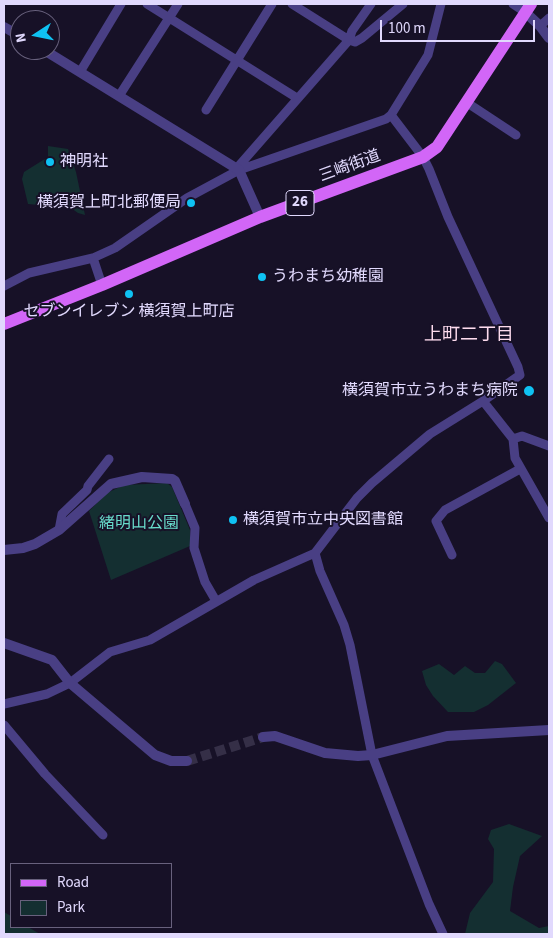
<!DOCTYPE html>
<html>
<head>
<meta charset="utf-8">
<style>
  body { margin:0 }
  #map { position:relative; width:553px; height:938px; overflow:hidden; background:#171127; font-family:"Source Sans 3",sans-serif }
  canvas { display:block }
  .frame { position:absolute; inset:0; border:5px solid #e1d9fd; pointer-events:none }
  .legend { position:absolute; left:10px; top:863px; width:162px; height:65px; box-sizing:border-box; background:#171127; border:1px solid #68617d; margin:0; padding:6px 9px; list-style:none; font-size:15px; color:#e1d9fd }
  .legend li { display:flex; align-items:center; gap:10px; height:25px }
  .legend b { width:25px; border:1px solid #68617d }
  .north { position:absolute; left:10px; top:10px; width:50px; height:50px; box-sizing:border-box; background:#171127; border:1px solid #68617d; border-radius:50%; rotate:259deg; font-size:14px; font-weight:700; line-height:20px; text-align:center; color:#e1d9fd }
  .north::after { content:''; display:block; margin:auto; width:18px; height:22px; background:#0fc2f3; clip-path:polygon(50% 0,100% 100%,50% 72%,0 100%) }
  .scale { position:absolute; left:380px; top:20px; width:155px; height:22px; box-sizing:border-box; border:2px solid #e1d9fd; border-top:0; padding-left:6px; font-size:15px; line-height:18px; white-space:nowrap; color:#e1d9fd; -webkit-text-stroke:4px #171127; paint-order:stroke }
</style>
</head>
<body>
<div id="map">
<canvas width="553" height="938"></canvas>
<div class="frame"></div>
<ul class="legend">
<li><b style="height:6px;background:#d266f7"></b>Road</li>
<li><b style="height:14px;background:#142f31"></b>Park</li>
</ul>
<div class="north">N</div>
<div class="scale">100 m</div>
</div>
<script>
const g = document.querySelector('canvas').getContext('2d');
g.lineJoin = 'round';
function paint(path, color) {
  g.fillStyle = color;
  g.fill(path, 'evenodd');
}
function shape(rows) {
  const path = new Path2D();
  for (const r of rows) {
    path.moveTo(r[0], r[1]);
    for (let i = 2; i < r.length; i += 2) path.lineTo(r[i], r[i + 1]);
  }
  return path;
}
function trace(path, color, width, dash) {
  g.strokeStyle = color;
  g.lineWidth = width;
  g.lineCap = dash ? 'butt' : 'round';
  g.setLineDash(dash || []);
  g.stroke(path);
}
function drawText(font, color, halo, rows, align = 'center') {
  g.font = font + ' "Source Sans 3","Noto Sans JP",sans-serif';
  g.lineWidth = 4;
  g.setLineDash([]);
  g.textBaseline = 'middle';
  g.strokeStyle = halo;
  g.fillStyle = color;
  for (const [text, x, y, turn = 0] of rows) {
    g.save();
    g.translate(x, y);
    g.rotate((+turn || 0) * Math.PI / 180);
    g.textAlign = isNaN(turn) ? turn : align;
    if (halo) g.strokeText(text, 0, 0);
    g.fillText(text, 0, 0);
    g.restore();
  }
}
const green = shape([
  [48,146,68,149,76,172,85,215,78,213,71,208,28,204,22,179,24,172,48,157],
  [167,483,172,487,190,530,190,546,111,580,89,511,107,493,124,485],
  [495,661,502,664,516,683,488,705,474,712,448,712,433,696,426,685,422,671,439,664,454,675,465,666,475,673,485,673],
  [509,824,542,836,520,856,513,887,510,911,539,928,549,926,549,934,465,934,470,913,493,882,494,849,488,839,491,830],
  [4,912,11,916,11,927,28,927,40,934,5,934,4,931]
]);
const tertiaryTunnel = shape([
  [187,761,263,737]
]);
const minor = shape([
  [147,4,297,98],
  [292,4,349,40,355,42,362,38,403,4],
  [513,4,525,12],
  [540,26,549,18],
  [80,72,121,4],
  [119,96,178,4],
  [466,102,516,135],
  [206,110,272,4],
  [237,168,349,40,352,31,371,4],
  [93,258,102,285],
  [4,286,29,273,93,258,115,248,187,198,239,170,386,119,391,115,428,55,441,4],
  [483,401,513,439,515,458,549,518],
  [513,439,522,436,549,446],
  [185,504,195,528,194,548,205,582,216,601],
  [59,530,62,514,87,490,88,486,109,459],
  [315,553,320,571,344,625,350,645,372,755,429,904,443,934],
  [452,555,436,521,445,510,520,469],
  [4,704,47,694,70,683,110,652,150,640,254,580,315,553,357,498,372,483,430,434,483,401,520,375,518,367,448,217,429,169,423,157,391,115],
  [4,725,45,774,103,835]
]);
const tertiary = shape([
  [525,12,540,26,549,38],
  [4,27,20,36],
  [44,50,239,170,260,217],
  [4,550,23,548,35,544,59,530,111,484,142,477,172,479,175,481,185,504],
  [4,643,52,660,70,683,155,755,171,761,187,761],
  [263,737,275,736,325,753,358,756,372,755,447,736,549,730]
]);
const primary = shape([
  [4,324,102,285,260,217,423,157,437,147,531,4]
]);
const markers = [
  [50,162,5,"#0fc2f3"],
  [191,203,5,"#0fc2f3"],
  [262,277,5,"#0fc2f3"],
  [129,294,5,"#0fc2f3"],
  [529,391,6,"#0fc2f3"],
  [233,520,5,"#0fc2f3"]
];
const shields = [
  [300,203,28]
];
const shieldNames = [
  ["26",300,203]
];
const poiNames = [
  ["神明社",60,162],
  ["横須賀上町北郵便局",181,203,"right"],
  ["うわまち幼稚園",272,277],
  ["セブンイレブン 横須賀上町店",129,312,"center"],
  ["横須賀市立うわまち病院",518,391,"right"],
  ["横須賀市立中央図書館",243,520]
];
const streetNames = [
  ["三崎街道",350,167,-20]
];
const parkNames = [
  ["緒明山公園",139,524]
];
const neighbourhoodNames = [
  ["上町二丁目",469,336]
];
paint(green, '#142f31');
trace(tertiaryTunnel, '#352f47', 10, [10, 5]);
trace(minor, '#493f84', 9);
trace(tertiary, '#493f84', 10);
trace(primary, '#d266f7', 12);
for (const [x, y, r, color] of markers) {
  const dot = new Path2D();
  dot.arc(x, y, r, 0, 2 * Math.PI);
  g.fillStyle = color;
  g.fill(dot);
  trace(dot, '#171127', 2);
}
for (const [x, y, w] of shields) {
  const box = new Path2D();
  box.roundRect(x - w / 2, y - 12.5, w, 25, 4);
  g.fillStyle = '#171127';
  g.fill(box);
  trace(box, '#e1d9fd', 1);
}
drawText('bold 15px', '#e1d9fd', null, shieldNames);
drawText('16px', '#e1d9fd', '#171127', poiNames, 'left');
drawText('16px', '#e1d9fd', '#171127', streetNames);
drawText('16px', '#68dbcb', '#171127', parkNames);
drawText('18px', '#fddbed', '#171127', neighbourhoodNames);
</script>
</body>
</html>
